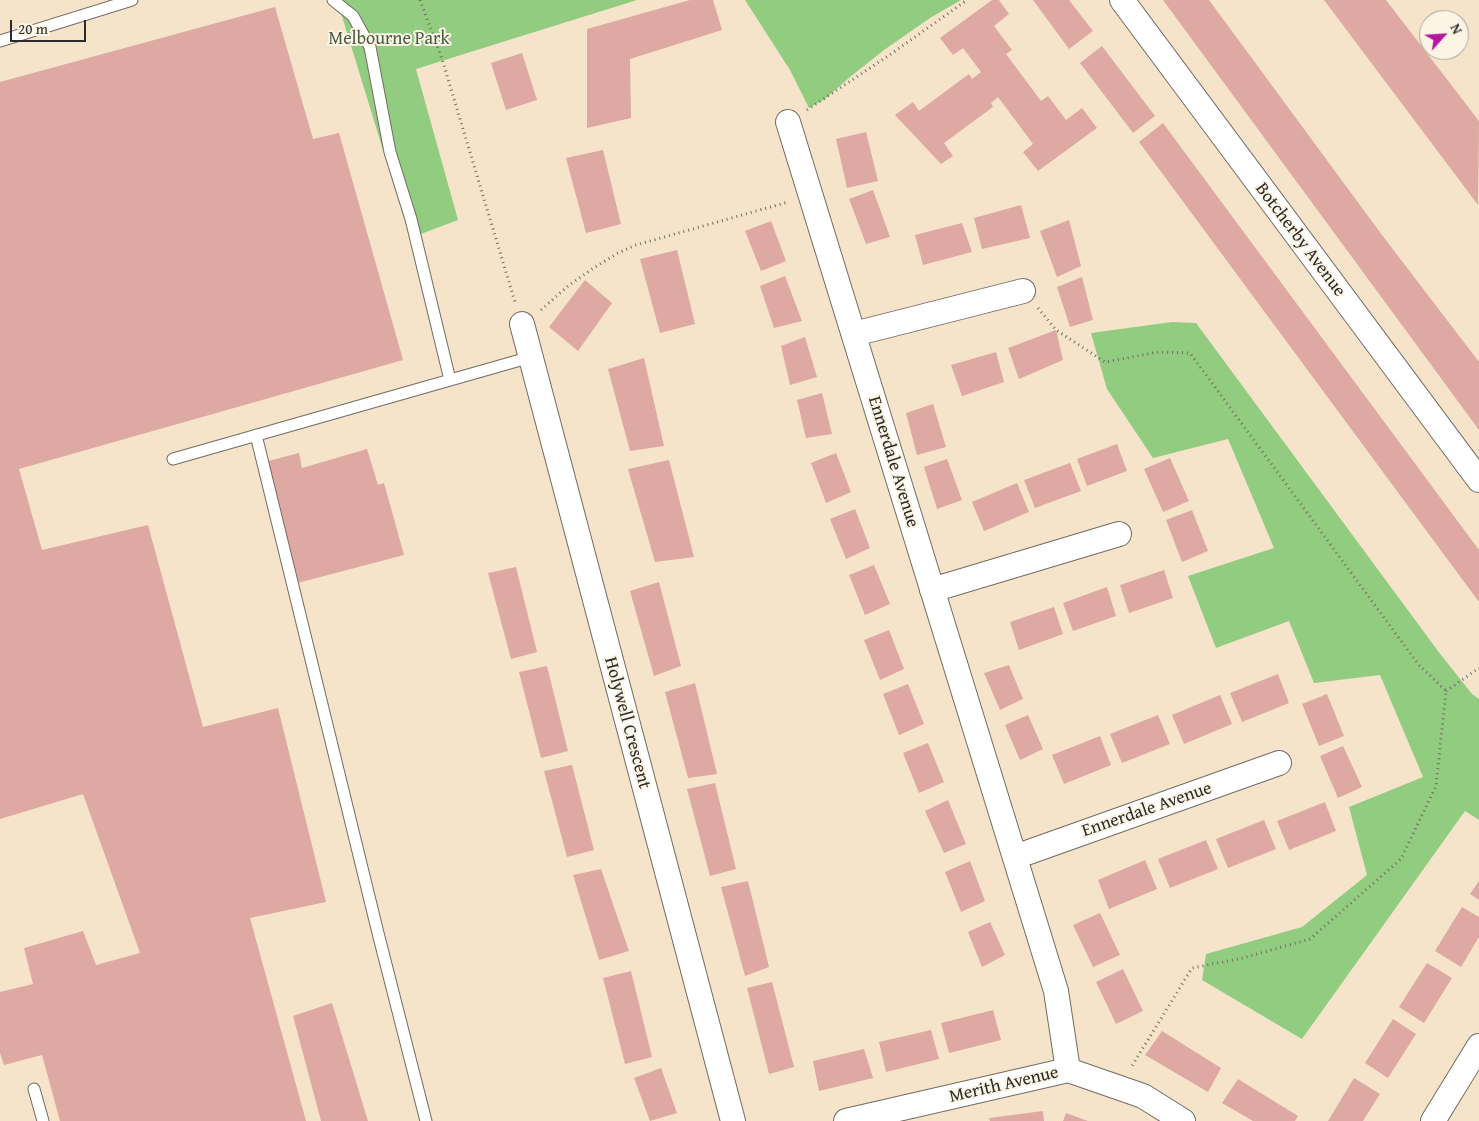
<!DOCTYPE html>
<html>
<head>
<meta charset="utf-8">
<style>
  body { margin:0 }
  #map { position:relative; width:1479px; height:1121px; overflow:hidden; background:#f5e4ca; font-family:"Gentium Book Plus",serif }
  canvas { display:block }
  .north { position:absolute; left:1419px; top:10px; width:50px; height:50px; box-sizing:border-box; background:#fcf5e5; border:1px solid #a8a49b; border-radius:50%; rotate:64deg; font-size:14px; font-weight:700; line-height:20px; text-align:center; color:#2b2b2b }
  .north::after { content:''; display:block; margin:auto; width:18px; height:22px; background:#b5179e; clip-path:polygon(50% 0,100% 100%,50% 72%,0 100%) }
  .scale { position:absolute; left:10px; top:20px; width:76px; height:22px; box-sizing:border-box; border:2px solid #2b2b2b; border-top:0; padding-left:6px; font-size:15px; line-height:18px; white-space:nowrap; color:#2b2b2b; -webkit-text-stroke:4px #fcf5e5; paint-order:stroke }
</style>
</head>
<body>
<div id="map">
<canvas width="1479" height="1121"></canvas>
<div class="north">N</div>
<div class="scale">20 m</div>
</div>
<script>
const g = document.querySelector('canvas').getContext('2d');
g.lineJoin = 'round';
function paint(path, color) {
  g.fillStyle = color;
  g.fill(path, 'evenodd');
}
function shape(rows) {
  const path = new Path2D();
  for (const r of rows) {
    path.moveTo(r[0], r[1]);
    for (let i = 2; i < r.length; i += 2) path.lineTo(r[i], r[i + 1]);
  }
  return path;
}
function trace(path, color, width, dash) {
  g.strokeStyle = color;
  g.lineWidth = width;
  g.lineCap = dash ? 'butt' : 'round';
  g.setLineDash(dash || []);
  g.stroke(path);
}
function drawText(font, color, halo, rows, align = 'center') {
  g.font = font + ' "Gentium Book Plus",serif';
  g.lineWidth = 4;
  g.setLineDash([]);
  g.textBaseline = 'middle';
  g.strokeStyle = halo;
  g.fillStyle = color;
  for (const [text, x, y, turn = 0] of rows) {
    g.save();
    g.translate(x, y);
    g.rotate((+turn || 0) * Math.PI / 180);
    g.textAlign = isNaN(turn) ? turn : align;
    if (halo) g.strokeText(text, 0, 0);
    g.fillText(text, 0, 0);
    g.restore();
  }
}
const green = shape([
  [337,0,637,0,416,69,458,220,410,238],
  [745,0,961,0,930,18,884,50,850,77,825,99,809,108,790,70],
  [1172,322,1196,323,1438,651,1472,694,1479,699,1479,820,1465,811,1302,1039,1202,980,1206,954,1302,927,1367,875,1349,807,1423,777,1380,675,1314,683,1289,621,1216,648,1188,576,1274,548,1228,439,1153,458,1107,389,1091,333]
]);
const building = shape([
  [690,0,713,0,722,30,630,59,631,118,587,128,587,29],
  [992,0,999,0,1009,14,994,26,1012,50,1006,54,1041,101,1048,96,1066,120,1082,108,1097,128,1038,171,1023,152,1033,144,998,97,991,103,993,107,944,143,953,156,941,164,895,115,913,102,919,111,969,74,972,79,981,72,963,48,953,55,940,38],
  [1033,0,1069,0,1093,31,1069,49],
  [1163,0,1209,0,1382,235,1479,362,1479,430],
  [1324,0,1386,0,1479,121,1478,205],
  [275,7,313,139,339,133,403,360,19,469,42,550,148,525,203,727,278,708,326,902,250,918,306,1121,60,1121,42,1055,4,1065,0,1053,0,992,33,984,24,948,83,931,96,965,140,953,83,794,0,819,0,82],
  [1102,46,1155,116,1133,133,1080,63],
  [522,53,537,100,506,110,491,63],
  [1163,123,1479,550,1479,602,1139,142],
  [866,132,878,181,847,188,836,139],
  [603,150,621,224,586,233,566,158],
  [873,190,890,237,866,244,849,199],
  [1021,205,1030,238,982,249,974,218],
  [1069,220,1081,266,1057,277,1040,231],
  [771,221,786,261,761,271,745,231],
  [962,223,972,252,923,265,915,235],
  [677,250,695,324,660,333,640,259],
  [785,276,802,321,774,328,760,286],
  [1082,277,1093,320,1070,327,1057,287],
  [585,280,612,303,578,351,549,327],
  [1056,330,1063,360,1019,379,1008,348],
  [805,337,817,377,790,385,781,346],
  [996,352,1004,382,962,396,951,365],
  [644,358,664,446,630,451,608,369],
  [822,393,832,434,806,438,797,400],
  [933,404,946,447,917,455,906,413],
  [1117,444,1127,471,1087,486,1077,459],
  [367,449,378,485,384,483,404,555,290,585,257,464,299,453,302,468],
  [836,453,851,492,826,503,811,463],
  [1170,458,1189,501,1163,512,1144,469],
  [947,459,962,500,937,509,924,467],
  [669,460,694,557,655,562,628,469],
  [1070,463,1081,491,1035,508,1024,480],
  [1017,483,1029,512,984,531,972,502],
  [855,509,870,548,846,559,830,519],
  [1192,510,1208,551,1182,562,1166,520],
  [874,565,890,604,865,615,849,575],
  [516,567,537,652,511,659,488,573],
  [1164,570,1173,598,1129,613,1120,585],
  [659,582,681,666,654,676,630,591],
  [1107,587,1116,616,1073,631,1063,603],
  [1054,607,1063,634,1019,650,1010,622],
  [889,630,904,669,880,680,864,640],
  [1009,665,1023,699,1000,710,984,673],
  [547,666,568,751,541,758,519,672],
  [1278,674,1289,703,1242,722,1230,693],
  [695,683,717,774,688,778,665,692],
  [908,684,924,724,899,735,883,694],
  [1327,694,1344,736,1319,746,1302,704],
  [1220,695,1232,724,1184,744,1172,715],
  [1028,715,1043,749,1020,760,1005,725],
  [1158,715,1170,744,1122,763,1110,734],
  [1100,736,1111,765,1064,784,1052,755],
  [928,743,944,782,919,793,903,753],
  [1343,746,1362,787,1338,798,1320,756],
  [572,765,594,850,567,857,544,771],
  [715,783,736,869,710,876,687,789],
  [948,800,966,844,944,853,925,811],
  [1325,802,1336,831,1289,850,1277,821],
  [1264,820,1276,849,1228,868,1216,839],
  [1206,840,1218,869,1170,888,1158,859],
  [1145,860,1157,889,1109,909,1098,880],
  [970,861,985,901,961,912,945,872],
  [601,869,629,951,599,960,573,875],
  [748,881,769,967,745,976,721,887],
  [1479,881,1479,900,1470,894],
  [1462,907,1479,917,1479,937,1461,967,1435,951],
  [1100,913,1120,955,1093,967,1073,925],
  [990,922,1005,955,982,967,968,932],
  [1427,963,1452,978,1424,1023,1399,1007],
  [1123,969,1143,1011,1116,1024,1096,982],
  [631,971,652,1057,625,1064,603,978],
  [772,982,794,1067,769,1074,747,988],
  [332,1003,368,1121,321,1121,293,1016],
  [993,1010,1001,1040,949,1053,941,1023],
  [1393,1019,1416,1034,1388,1078,1365,1063],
  [931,1030,939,1059,886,1072,879,1042],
  [1162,1031,1221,1068,1208,1092,1145,1055],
  [864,1049,873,1078,819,1091,813,1061],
  [661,1068,677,1113,650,1121,634,1078],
  [1354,1078,1380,1094,1363,1121,1328,1121],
  [1238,1079,1298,1116,1295,1121,1253,1121,1222,1103],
  [1043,1111,1044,1121,990,1121,989,1118],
  [1066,1113,1088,1121,1063,1121]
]);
const path = shape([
  [420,0,442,59,515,302],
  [807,110,891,54,967,0],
  [1038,308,1056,330,1105,362,1159,352,1190,353,1418,664,1446,691,1436,786,1401,859,1310,939,1243,958,1192,968,1132,1066],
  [541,310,568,286,592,269,618,253,636,245,788,202],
  [1446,691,1479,668]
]);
const lane = shape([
  [333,0,353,16,370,47,390,152,411,219,450,380],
  [0,41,132,0],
  [256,435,378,933,426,1121],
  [173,459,531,357],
  [34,1089,43,1121]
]);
const street = shape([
  [1122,0,1479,480],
  [788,122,1056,991,1068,1070],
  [522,324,733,1121],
  [854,334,1023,291],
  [932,590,1119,534],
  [1015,857,1279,763],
  [846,1121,1068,1070,1143,1096,1183,1121],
  [1433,1121,1479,1046]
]);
const parkNames = [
  ["Melbourne Park",389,39]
];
const streetNames = [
  ["Botcherby Avenue",1300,240,53],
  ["Ennerdale Avenue",893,462,73],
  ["Holywell Crescent",627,723,75],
  ["Ennerdale Avenue",1147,810,-19],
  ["Merith Avenue",1004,1085,-13]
];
paint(green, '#92cc80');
paint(building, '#dea9a3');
trace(lane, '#726c63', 13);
trace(street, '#726c63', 26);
trace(path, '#726c63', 3, [1, 4]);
trace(lane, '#fff', 11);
trace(street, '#fff', 24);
drawText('18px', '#4a5b44', '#fcf5e5', parkNames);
drawText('18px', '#2b2b2b', '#fcf5e5', streetNames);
</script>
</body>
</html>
